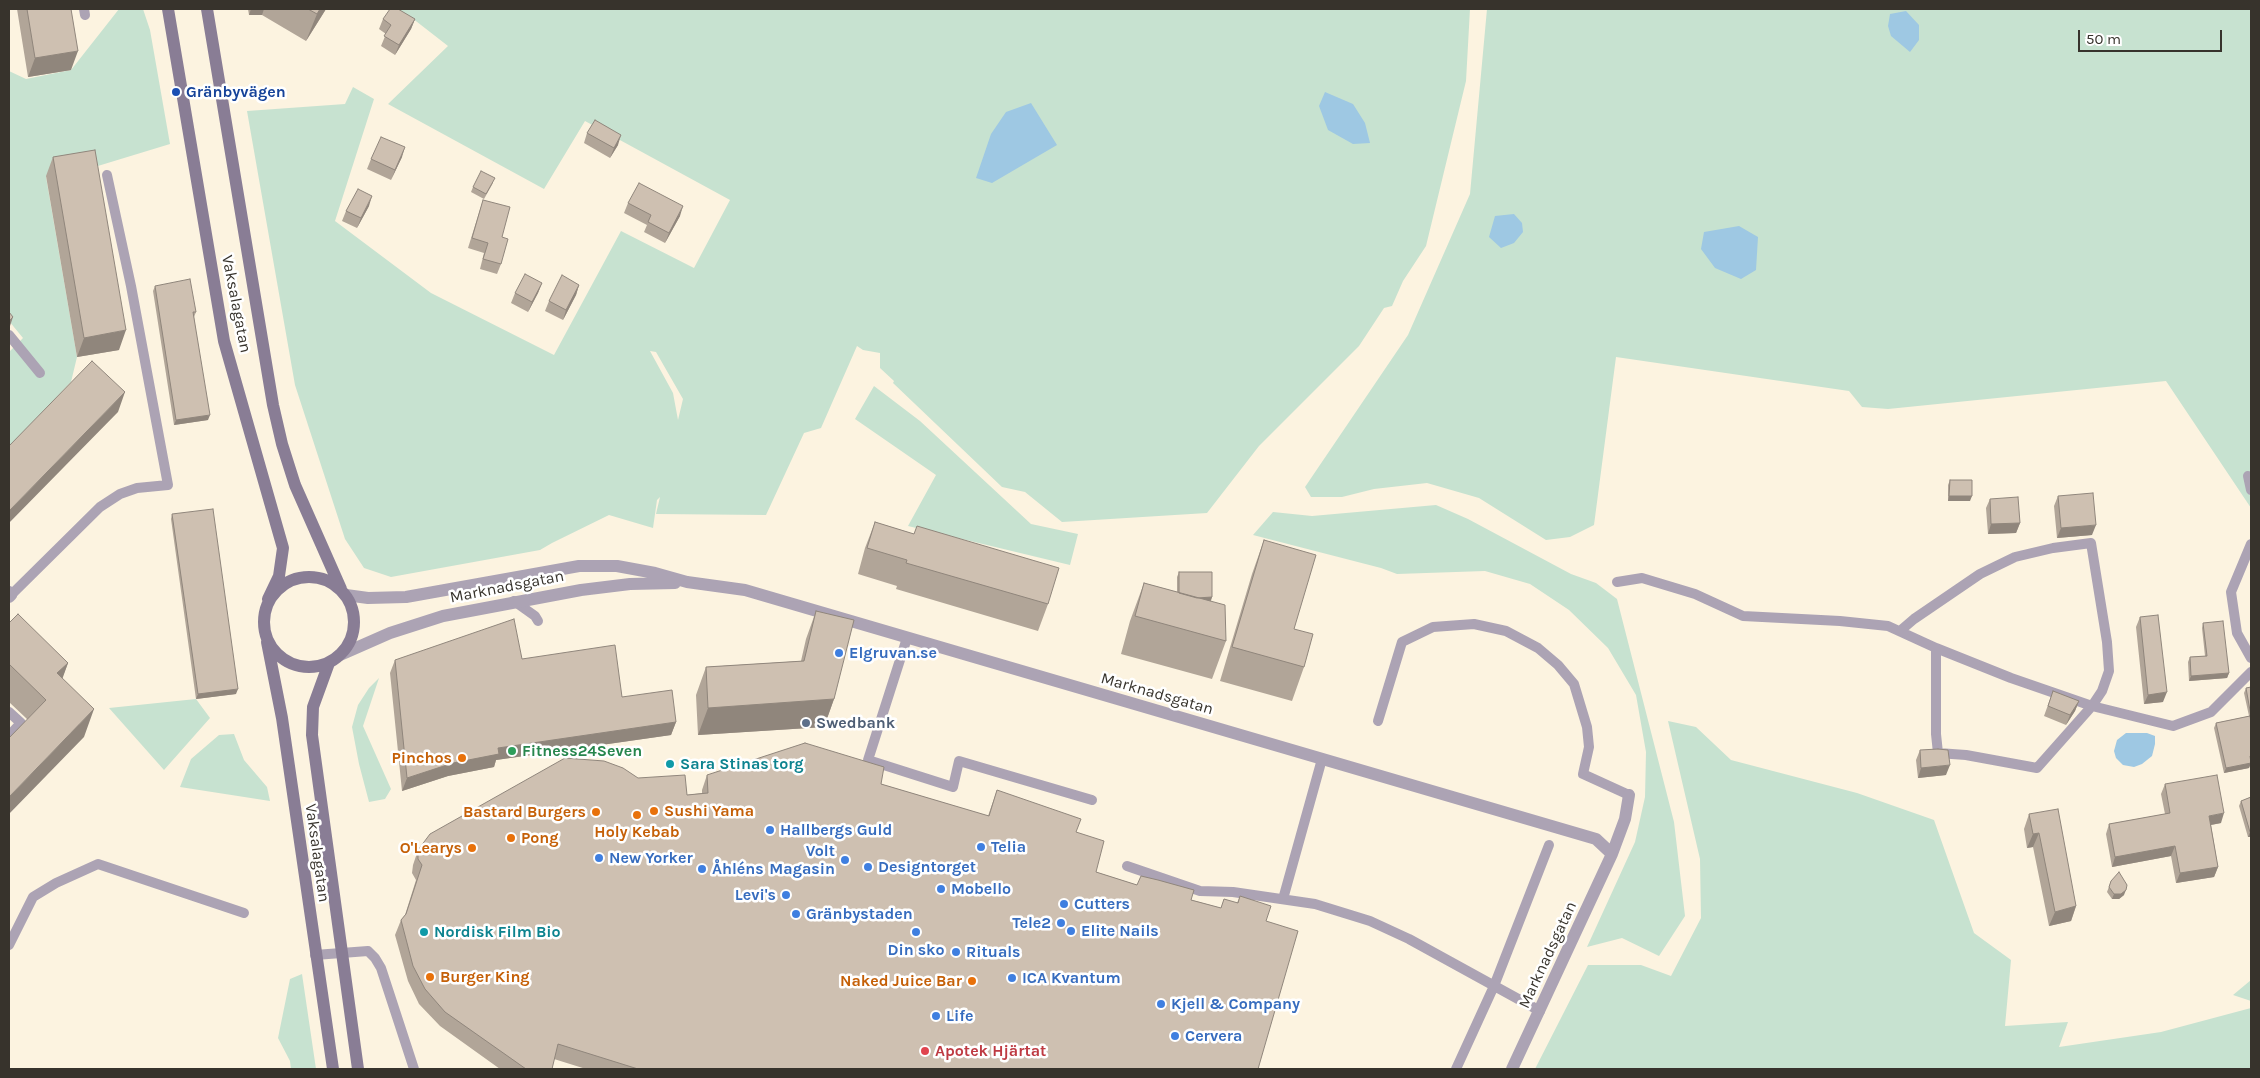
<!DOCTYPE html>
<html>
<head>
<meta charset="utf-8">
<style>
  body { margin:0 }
  #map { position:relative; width:2260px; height:1078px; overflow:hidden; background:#fcf3e0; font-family:Karla,sans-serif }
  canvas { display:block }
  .frame { position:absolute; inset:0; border:10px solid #37332c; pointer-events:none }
  .scale { position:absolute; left:2078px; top:30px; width:144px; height:22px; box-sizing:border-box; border:2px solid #37332c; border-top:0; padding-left:6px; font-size:15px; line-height:18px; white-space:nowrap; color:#37332c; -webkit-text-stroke:4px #fff; paint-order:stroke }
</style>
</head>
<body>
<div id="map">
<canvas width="2260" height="1078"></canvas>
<div class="frame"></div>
<div class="scale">50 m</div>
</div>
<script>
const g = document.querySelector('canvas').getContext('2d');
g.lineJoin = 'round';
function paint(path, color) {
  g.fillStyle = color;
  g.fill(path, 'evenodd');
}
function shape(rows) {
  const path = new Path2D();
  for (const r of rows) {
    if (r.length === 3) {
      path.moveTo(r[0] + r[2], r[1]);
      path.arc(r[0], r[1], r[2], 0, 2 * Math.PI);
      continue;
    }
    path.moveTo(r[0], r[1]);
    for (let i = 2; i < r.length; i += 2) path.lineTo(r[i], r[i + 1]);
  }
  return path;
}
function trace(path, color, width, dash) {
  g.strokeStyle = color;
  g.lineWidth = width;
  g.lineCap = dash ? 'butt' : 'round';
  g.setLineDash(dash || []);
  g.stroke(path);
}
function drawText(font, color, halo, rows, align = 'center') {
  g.font = font + ' Karla,sans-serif';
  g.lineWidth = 5;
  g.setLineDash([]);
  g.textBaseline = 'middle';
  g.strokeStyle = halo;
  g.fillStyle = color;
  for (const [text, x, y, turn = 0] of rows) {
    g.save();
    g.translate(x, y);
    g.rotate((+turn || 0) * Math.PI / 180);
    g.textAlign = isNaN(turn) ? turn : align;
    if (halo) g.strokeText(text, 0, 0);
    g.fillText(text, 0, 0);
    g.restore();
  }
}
const green = shape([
  [119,9,143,9,150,30,170,144,88,169,46,177,77,357,71,382,9,447,9,352,23,338,9,321,9,71,26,79,71,70],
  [389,9,1470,9,1466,81,1426,246,1403,281,1392,306,1384,308,1359,346,1259,446,1207,513,1062,522,1025,492,1002,487,893,383,894,381,880,368,880,353,863,350,857,346,821,428,804,433,766,515,656,514,660,497,657,500,653,528,609,515,552,543,540,550,391,577,364,568,345,539,295,385,247,111,345,104,353,87,374,99,335,221,431,293,554,355,621,231,694,268,730,200,585,121,544,189,388,104,448,46,412,18],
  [650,351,656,352,683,399,678,420,673,393],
  [1487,9,2251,9,2251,508,2166,381,1888,409,1862,407,1849,391,1616,357,1594,525,1570,537,1546,540,1479,498,1427,483,1374,489,1342,497,1311,497,1305,487,1408,335,1470,194],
  [874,386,920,421,1031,524,1078,534,1070,565,908,526,936,475,855,419],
  [1436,505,1468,519,1571,574,1596,583,1617,599,1674,822,1685,916,1659,956,1622,938,1587,947,1635,842,1645,797,1646,752,1636,695,1608,648,1569,610,1530,584,1485,571,1397,574,1381,568,1253,535,1273,512,1312,516],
  [379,678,363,726,391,789,385,799,369,802,359,764,352,727,358,705,369,688],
  [196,699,210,718,164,770,109,708],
  [1668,721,1696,727,1731,760,1857,793,1934,820,1974,933,2011,960,2005,1026,2068,1022,2059,1047,2161,1032,2251,1008,2251,1069,1535,1069,1588,965,1641,965,1671,976,1701,918,1700,859],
  [234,734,244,760,267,787,270,801,180,787,191,759,219,735],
  [302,974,316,1069,291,1069,290,1061,278,1038,290,979],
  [2251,980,2251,1001,2233,995]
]);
const water = shape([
  [1906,11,1919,25,1919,40,1910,52,1891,36,1888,26,1890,14],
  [1325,92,1353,104,1365,123,1370,143,1353,144,1328,130,1319,106],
  [1031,103,1057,145,992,183,976,178,991,134,1006,112],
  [1514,214,1522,223,1523,232,1514,243,1501,248,1489,237,1495,216],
  [1739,226,1758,237,1756,270,1741,279,1715,268,1701,249,1704,232],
  [2126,733,2147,733,2155,736,2155,744,2152,756,2142,764,2134,767,2123,765,2116,758,2114,751,2117,740]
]);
const lane = shape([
  [84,9,85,15],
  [9,335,40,373],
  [2248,476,2251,490],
  [2251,544,2231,592,2237,633,2251,658],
  [1617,582,1642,578,1695,594,1743,616,1840,621,1888,626,1936,648,2011,678,2092,706,2173,726,2211,712,2251,672],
  [11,595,100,507,120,494,137,488,168,485,131,286,107,175],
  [514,601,535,616,538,621],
  [1900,631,1914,619,1980,574,2015,557,2053,548,2091,543,2107,642,2109,671,2102,691,2092,706,2037,768,1966,755,1938,753,1936,734,1936,648],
  [907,638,868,760,953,787,959,761,1092,800],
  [9,712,21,723,9,736],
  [1378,721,1402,642,1433,627,1474,624,1506,631,1538,648,1558,665,1574,684,1587,727,1589,747,1583,774,1629,795],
  [1127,866,1200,891,1233,892,1315,904,1370,921,1409,939,1540,1011],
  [1283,899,1322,759],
  [9,945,33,897,56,883,98,864,244,913],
  [315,955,368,951,375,958,381,968,414,1069],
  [1456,1069,1494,986,1549,845]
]);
const street = shape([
  [9,592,11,595,9,597],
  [346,595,368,598,406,597,579,566,617,566,655,573,687,582,745,590,1596,839,1612,854],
  [340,655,390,633,443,616,581,590,630,584,675,583],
  [1512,1069,1612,854,1625,819,1629,795]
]);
const secondary = shape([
  [168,9,224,341,283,548,279,576,268,599],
  [207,9,273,405,282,444,295,485,341,589],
  [309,622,45],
  [267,642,282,718,333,1069],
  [329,663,313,707,312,735,358,1069]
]);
const wall = shape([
  [17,9,71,9,71,70,28,77],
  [248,9,326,9,306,41,262,15,249,15],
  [383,19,415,19,411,29,395,55,381,46,386,34,379,29],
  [587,133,618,145,610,158,584,143],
  [53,157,119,350,77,357,46,176],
  [402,157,391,180,367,169,371,159],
  [493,183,484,199,471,192,473,187],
  [483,200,502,237,501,264,497,274,480,269,484,253,468,248],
  [628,203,680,216,665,243,644,232,647,225,624,213],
  [369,206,357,228,342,221,346,211],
  [542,283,538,293,528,312,511,303,515,293],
  [579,285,576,295,563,320,545,311,549,301],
  [155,286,196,312,194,317,208,420,174,425,153,291],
  [1950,480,1970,501,1948,501,1948,485],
  [2058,496,2092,535,2057,538,2054,506],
  [1990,499,2020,523,2016,533,1988,534,1986,508],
  [172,514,236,694,196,699,171,519],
  [875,522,914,534,917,526,1048,604,1038,631,896,589,897,586,858,574,865,548],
  [1264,540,1304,667,1292,701,1220,681,1252,574],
  [1179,572,1212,597,1211,601,1226,641,1212,679,1121,654,1130,621,1144,583,1177,592,1177,577],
  [816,611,834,699,824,727,698,735,696,695,706,667,801,661,806,639],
  [2140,617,2163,702,2144,704,2136,627],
  [9,623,68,663,62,678,84,737,27,719,9,702],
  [2203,623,2229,673,2227,678,2189,681,2188,662,2190,657,2205,656,2202,628],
  [522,659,622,697,676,722,671,735,496,760,494,767,448,776,402,791,390,673,395,660],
  [2251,687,2251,763,2249,768,2224,773,2214,728,2216,723,2249,716,2244,693,2246,688],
  [2053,691,2079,701,2075,711,2066,725,2044,716],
  [1920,750,1946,775,1918,778,1916,760],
  [707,775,881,784,988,816,997,790,1076,832,1096,872,1137,885,1221,908,1224,899,1237,903,1240,896,1266,921,1258,1069,586,1069,554,1059,552,1069,500,1069,440,1026,419,1004,408,981,395,935,401,920,405,915,416,880,412,873,413,865,418,850,638,778,687,795,702,793,702,790],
  [2165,784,2221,823,2211,825,2218,867,2214,877,2176,883,2171,856,2112,867,2106,834,2109,824,2165,814,2161,794],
  [2251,797,2251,837,2248,837,2239,806,2241,801],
  [2029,814,2076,906,2071,921,2049,926,2033,847,2027,848,2024,829],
  [2111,881,2124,895,2119,899,2112,899,2107,892]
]);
const shadedWall = shape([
  [251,9,264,9,262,15,249,15],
  [320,9,326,9,306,41,317,14],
  [415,19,411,29,395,55,399,45],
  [78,51,71,70,28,77,35,58],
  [621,135,618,145,610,158,614,148],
  [405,147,402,157,391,180,395,170],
  [372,196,369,206,357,228,361,218],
  [683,206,680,216,665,243,669,233],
  [542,283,538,293,528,312,532,302],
  [579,285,576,295,563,320,566,310],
  [13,317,9,329,9,321],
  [126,330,119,350,77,357,84,338],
  [125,392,118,412,9,523,9,511],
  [210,415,208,420,174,425,176,420],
  [1949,496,1972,496,1970,501,1948,501],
  [2020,523,2016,533,1988,534,1991,524],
  [2096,525,2092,535,2057,538,2061,528],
  [1212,597,1210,602,1179,598],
  [68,663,58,691,57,673],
  [2229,673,2227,678,2189,681,2191,676],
  [238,689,236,694,196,699,198,694],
  [2167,692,2163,702,2144,704,2148,695],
  [834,699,824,727,698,735,708,708],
  [2079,701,2075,711,2066,725,2070,715],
  [94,709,84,737,9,814,9,797],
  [676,722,671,735,496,760,494,767,448,776,402,791,407,778,498,748],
  [2251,763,2249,768,2224,773,2226,768],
  [1950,765,1946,775,1918,778,1921,768],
  [2224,813,2221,823,2205,826,2209,816],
  [2250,832,2251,832,2251,837,2248,837],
  [2039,833,2033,847,2027,848,2033,834],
  [2175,846,2171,856,2112,867,2115,857],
  [2218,867,2214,877,2176,883,2180,873],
  [2126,890,2124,895,2119,899,2112,899,2114,894],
  [2076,906,2071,921,2049,926,2055,912]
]);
const building = shape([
  [27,9,71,9,78,51,35,58,27,9],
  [308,9,320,9,317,14,308,9],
  [390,9,398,9,415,19,399,45,384,36,391,25,383,19,390,9],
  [595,120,621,135,614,148,587,133,595,120],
  [381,137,405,147,395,170,371,159,381,137],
  [95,150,126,330,84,338,53,157,95,150],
  [481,171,495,178,486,194,473,187,481,171],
  [639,183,683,206,669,233,648,222,651,215,628,203,639,183],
  [358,189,372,196,361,218,346,211,358,189],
  [483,200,510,207,502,237,508,239,501,264,483,259,488,243,472,238,483,200],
  [525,274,542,283,532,302,515,293,525,274],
  [562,275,579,285,566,310,549,301,562,275],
  [190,279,196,312,193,312,210,415,176,420,155,286,190,279],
  [9,312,13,317,9,321,9,312],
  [92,361,125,392,9,511,9,446,92,361],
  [1950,480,1972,480,1972,496,1949,496,1950,480],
  [2093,493,2096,525,2061,528,2058,496,2093,493],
  [2018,497,2020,523,1991,524,1990,499,2018,497],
  [213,509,238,689,198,694,172,514,213,509],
  [875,522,914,534,917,526,1059,568,1048,604,906,563,907,560,867,548,875,522],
  [1264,540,1316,555,1294,629,1313,634,1304,667,1232,647,1264,540],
  [1179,572,1212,572,1212,597,1197,598,1179,593,1179,572],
  [1144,583,1225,605,1226,641,1135,616,1144,583],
  [816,611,854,620,834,699,708,708,706,667,804,661,816,611],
  [18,614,68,663,57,673,94,709,9,797,9,738,46,700,9,664,9,623,18,614],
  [2158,615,2167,692,2148,695,2140,617,2158,615],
  [514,619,522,659,615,645,622,697,672,690,676,722,498,748,499,754,453,763,407,778,395,660,514,619],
  [2223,621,2229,673,2191,676,2190,657,2207,656,2203,623,2223,621],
  [2251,687,2251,716,2246,688,2251,687],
  [2053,691,2079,701,2070,715,2048,706,2053,691],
  [2250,716,2251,722,2251,755,2250,756,2251,763,2226,768,2216,723,2250,716],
  [805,743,884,767,881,784,989,816,997,790,1081,819,1076,832,1104,841,1096,872,1137,885,1141,876,1158,880,1194,890,1191,900,1221,908,1224,899,1238,903,1240,896,1271,906,1266,921,1298,931,1258,1069,638,1069,558,1044,552,1069,526,1069,445,1012,425,989,413,966,401,920,406,914,422,865,418,859,418,850,430,834,565,758,604,761,623,768,638,778,685,775,687,795,708,793,707,775,805,743],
  [1938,749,1948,750,1950,765,1921,768,1920,750,1938,749],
  [2217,775,2224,813,2209,816,2218,867,2180,873,2175,846,2115,857,2109,824,2170,813,2165,784,2217,775],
  [2251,797,2251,832,2250,832,2241,801,2251,797],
  [2058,809,2076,906,2055,912,2039,833,2033,834,2029,814,2058,809],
  [2119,872,2127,885,2126,890,2121,894,2114,894,2109,887,2111,881,2119,872]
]);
const markers = [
  [176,92,5,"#1a4fb4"],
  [839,653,5,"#3f7fe0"],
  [806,723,5,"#5c6f8a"],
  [512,751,5,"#2e9e5b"],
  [462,758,5,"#e8710a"],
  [670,764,5,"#0f9aa8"],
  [654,811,5,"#e8710a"],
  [596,812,5,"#e8710a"],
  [637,815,5,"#e8710a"],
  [770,830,5,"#3f7fe0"],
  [511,838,5,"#e8710a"],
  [981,847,5,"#3f7fe0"],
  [472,848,5,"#e8710a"],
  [599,858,5,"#3f7fe0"],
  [845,860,5,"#3f7fe0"],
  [868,867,5,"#3f7fe0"],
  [702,869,5,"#3f7fe0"],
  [941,889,5,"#3f7fe0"],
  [786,895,5,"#3f7fe0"],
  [1064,904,5,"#3f7fe0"],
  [796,914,5,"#3f7fe0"],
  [1061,923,5,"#3f7fe0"],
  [1071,931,5,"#3f7fe0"],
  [424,932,5,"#0f9aa8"],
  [916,932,5,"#3f7fe0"],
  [956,952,5,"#3f7fe0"],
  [430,977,5,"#e8710a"],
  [1012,978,5,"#3f7fe0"],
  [972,981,5,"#e8710a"],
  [1161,1004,5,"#3f7fe0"],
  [936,1016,5,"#3f7fe0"],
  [1175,1036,5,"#3f7fe0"],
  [925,1051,5,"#e0444e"]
];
const transitNames = [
  ["Gränbyvägen",186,92]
];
const streetNames = [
  ["Vaksalagatan",236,304,79],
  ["Marknadsgatan",507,587,-11],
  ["Marknadsgatan",1157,694,16],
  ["Vaksalagatan",317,853,82],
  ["Marknadsgatan",1548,955,-65]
];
const shopNames = [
  ["Elgruvan.se",849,653],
  ["Hallbergs Guld",780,830],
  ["Telia",991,847],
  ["Volt",835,851,"right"],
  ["Magasin",835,869,"right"],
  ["New Yorker",609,858],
  ["Designtorget",878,867],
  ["Åhléns",712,869],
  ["Mobello",951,889],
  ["Levi's",776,895,"right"],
  ["Cutters",1074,904],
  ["Gränbystaden",806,914],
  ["Tele2",1051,923,"right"],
  ["Elite Nails",1081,931],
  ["Din sko",916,950,"center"],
  ["Rituals",966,952],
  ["ICA Kvantum",1022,978],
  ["Kjell & Company",1171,1004],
  ["Life",946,1016],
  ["Cervera",1185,1036]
];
const serviceNames = [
  ["Swedbank",816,723]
];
const leisureNames = [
  ["Fitness24Seven",522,751]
];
const foodNames = [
  ["Pinchos",452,758],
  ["Sushi Yama",664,811,"left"],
  ["Bastard Burgers",586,812],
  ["Holy Kebab",637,832,"center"],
  ["Pong",521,838,"left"],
  ["O'Learys",462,848],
  ["Burger King",440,977,"left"],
  ["Naked Juice Bar",962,981]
];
const cultureNames = [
  ["Sara Stinas torg",680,764],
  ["Nordisk Film Bio",434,932]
];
const healthNames = [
  ["Apotek Hjärtat",935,1051]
];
paint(green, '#c7e2d0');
paint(water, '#9ec8e3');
trace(lane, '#aca3b4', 10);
trace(street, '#aca3b4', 12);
trace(secondary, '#897d95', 12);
paint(wall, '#b1a598');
paint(shadedWall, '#90867c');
paint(building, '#cec0b1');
trace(building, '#90867c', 1);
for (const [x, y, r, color] of markers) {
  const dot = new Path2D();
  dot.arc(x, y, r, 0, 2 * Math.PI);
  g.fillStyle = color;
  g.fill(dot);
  trace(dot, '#fff', 2);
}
drawText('bold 16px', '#164399', '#fff', transitNames, 'left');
drawText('16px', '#37332c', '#fff', streetNames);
drawText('bold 16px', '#366cbe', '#fff', shopNames, 'left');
drawText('bold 16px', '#4e5e75', '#fff', serviceNames, 'left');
drawText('bold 16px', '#27864d', '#fff', leisureNames, 'left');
drawText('bold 16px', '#c56008', '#fff', foodNames, 'right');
drawText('bold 16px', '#0d838f', '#fff', cultureNames, 'left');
drawText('bold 16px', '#be3a42', '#fff', healthNames, 'left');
</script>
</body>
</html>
